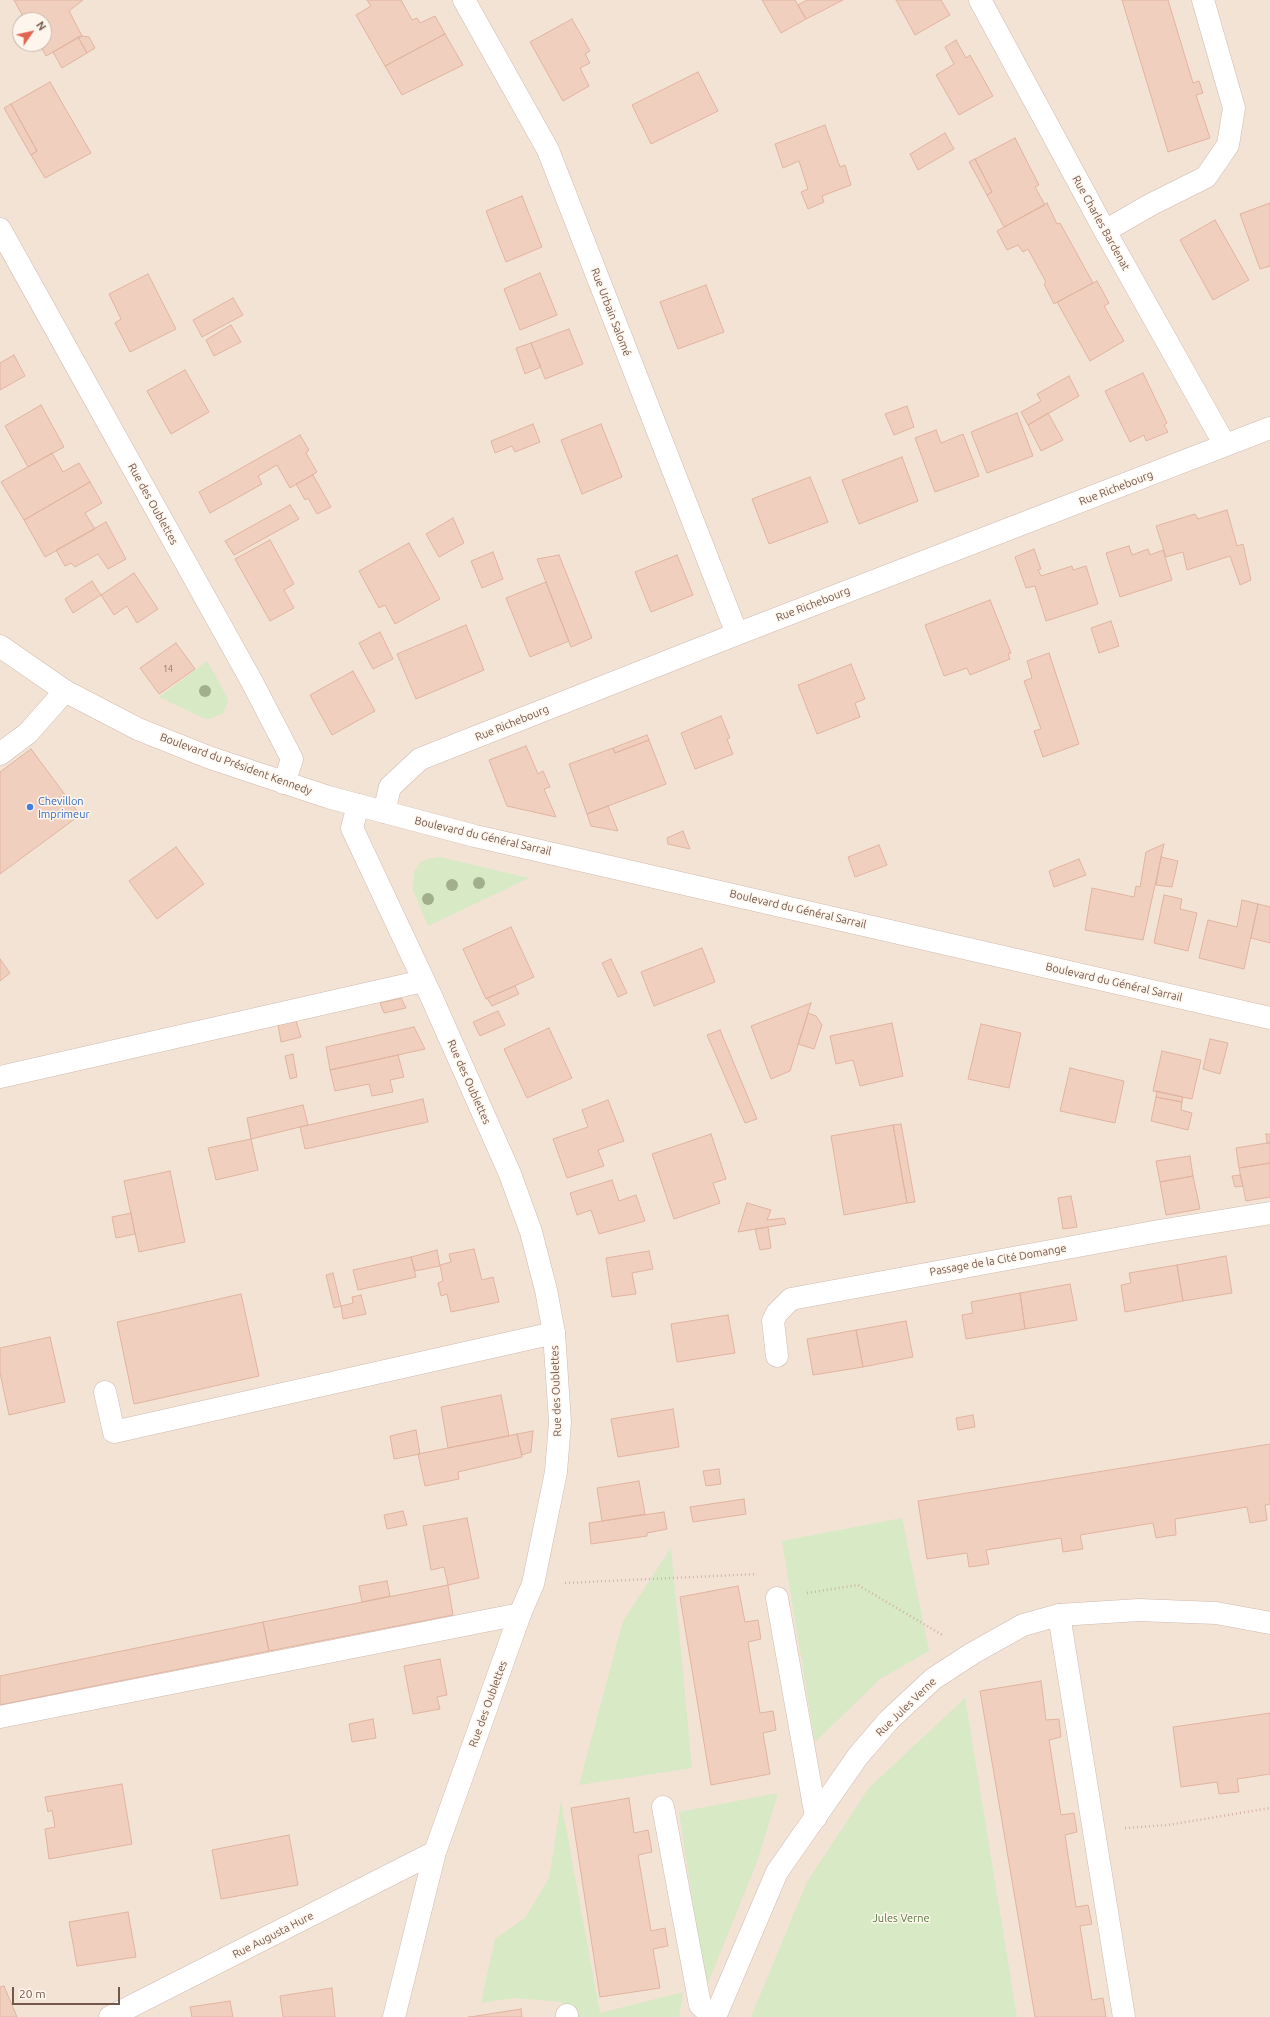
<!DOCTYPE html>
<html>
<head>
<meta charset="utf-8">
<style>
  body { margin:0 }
  #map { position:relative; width:1270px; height:2017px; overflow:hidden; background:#fcf2e7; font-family:Ubuntu,sans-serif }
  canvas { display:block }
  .north { position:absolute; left:12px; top:12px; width:40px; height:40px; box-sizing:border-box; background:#fef6ed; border:1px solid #c7b6ad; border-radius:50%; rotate:56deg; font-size:11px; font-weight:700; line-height:16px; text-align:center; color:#74574c }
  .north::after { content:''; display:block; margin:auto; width:14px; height:18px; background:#e16551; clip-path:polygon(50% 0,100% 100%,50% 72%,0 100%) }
  .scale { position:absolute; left:12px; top:1987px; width:108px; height:18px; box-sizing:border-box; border:2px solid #74574c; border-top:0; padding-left:5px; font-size:12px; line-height:14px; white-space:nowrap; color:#74574c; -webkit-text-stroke:3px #fef6ed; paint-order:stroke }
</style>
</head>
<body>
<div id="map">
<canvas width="1270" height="2017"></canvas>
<div class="north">N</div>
<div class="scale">20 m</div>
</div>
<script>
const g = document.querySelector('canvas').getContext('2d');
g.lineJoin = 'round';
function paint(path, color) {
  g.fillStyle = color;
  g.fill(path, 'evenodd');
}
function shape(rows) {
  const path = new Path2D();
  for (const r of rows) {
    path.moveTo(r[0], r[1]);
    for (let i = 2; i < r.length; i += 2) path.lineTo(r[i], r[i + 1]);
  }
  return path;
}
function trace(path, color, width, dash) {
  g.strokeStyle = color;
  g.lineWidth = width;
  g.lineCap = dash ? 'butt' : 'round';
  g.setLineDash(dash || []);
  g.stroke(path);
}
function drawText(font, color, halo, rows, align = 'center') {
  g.font = font + ' Ubuntu,sans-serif';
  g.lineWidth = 3;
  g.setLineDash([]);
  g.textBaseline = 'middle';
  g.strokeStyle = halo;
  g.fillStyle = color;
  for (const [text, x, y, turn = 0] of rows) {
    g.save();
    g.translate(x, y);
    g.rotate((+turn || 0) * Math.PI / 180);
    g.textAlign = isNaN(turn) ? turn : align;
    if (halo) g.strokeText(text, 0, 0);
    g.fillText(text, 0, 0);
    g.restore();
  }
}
const residential = shape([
  [0,0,1270,0,1270,2017,0,2017],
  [20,20,44,20,44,44,20,44]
]);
const green = shape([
  [207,661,226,695,228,702,223,713,211,719,205,719,159,697],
  [440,857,529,878,428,926,413,890,414,872,420,863,426,859],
  [902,1518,929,1651,880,1679,815,1742,782,1541],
  [671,1548,692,1768,579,1785,623,1621],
  [965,1698,1017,2017,751,2017,807,1882,868,1789],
  [778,1793,757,1862,706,1988,679,1812],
  [561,1801,600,2013,683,1992,679,2017,568,2017,562,2002,514,1998,481,2003,495,1939,525,1918,549,1878]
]);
const building = shape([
  [14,0,83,0,69,11,82,36,46,56,39,44,44,44,44,20,25,20,14,0],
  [367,0,401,0,412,20,417,18,420,23,435,16,445,34,385,66,356,15,371,6,367,0],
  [762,0,795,0,806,19,781,33,762,0],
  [807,0,843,0,806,19,798,5,807,0],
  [896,0,941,0,950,15,915,35,896,0],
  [1122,0,1168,0,1193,83,1199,81,1203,93,1196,95,1210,138,1168,152,1122,0],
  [572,19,590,51,585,54,590,63,580,68,589,86,563,101,530,42,572,19],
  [445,34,463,65,402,95,385,66,445,34],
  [82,36,89,37,95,48,87,53,78,37,82,36],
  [78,37,87,53,62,68,53,52,78,37],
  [956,40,966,58,970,55,993,96,959,115,936,75,954,64,945,47,956,40],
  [698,72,718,111,651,144,632,105,698,72],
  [50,82,91,153,45,178,31,155,37,151,11,104,50,82],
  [11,104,37,151,31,155,4,108,11,104],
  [825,125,840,167,845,165,851,185,822,196,824,202,808,209,801,192,808,189,799,161,783,168,775,144,825,125],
  [945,133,954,149,918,170,910,154,945,133],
  [1015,138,1039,185,1035,187,1045,205,1004,227,987,195,992,192,975,159,1015,138],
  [975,159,992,192,987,195,969,162,975,159],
  [522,196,542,247,506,262,486,211,522,196],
  [1047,203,1057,224,1060,223,1093,283,1054,304,1044,284,1046,282,1028,249,1023,252,1018,245,1007,250,997,231,1047,203],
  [1270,203,1270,266,1260,269,1240,214,1270,203],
  [1215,220,1249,280,1213,300,1180,240,1215,220],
  [540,273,557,315,520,330,504,289,540,273],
  [148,274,176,329,130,352,115,323,121,319,109,294,148,274],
  [1097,281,1109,303,1104,306,1124,341,1090,361,1057,302,1097,281],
  [706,285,724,332,678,349,660,302,706,285],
  [233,298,243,315,202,337,193,320,233,298],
  [231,325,241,342,214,356,206,340,231,325],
  [569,329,583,364,545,379,531,343,569,329],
  [531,343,541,367,525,374,516,348,531,343],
  [14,355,25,376,0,390,0,363,14,355],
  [185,370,209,412,171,434,147,391,185,370],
  [1143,373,1167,423,1164,425,1168,432,1146,441,1144,435,1130,442,1105,391,1143,373],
  [1069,376,1079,396,1028,425,1021,412,1041,401,1037,394,1069,376],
  [41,405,64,447,28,467,5,426,41,405],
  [907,406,914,427,894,435,885,414,907,406],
  [1017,413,1033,456,987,473,971,432,1017,413],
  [1048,413,1063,440,1041,451,1028,425,1048,413],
  [533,424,540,442,515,452,512,446,495,453,491,441,533,424],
  [601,424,622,477,582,494,561,440,601,424],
  [936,430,941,443,963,434,979,476,935,492,915,438,936,430],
  [300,435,309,450,306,453,317,472,290,488,277,465,258,476,262,484,210,513,199,492,300,435],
  [52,453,63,472,79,463,90,482,24,520,1,482,52,453],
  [902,457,918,501,859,524,842,480,902,457],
  [313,475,331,507,317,514,308,498,305,500,296,484,313,475],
  [810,477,828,522,769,544,752,499,810,477],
  [90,482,102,503,85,513,95,529,45,557,24,520,90,482],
  [290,505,299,519,234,555,225,541,290,505],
  [1227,510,1237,546,1243,544,1251,580,1240,585,1230,556,1187,570,1183,552,1166,557,1156,526,1195,514,1198,519,1227,510],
  [453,518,464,543,439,557,426,534,453,518],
  [106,522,126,559,108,569,98,554,75,567,71,563,65,566,56,550,106,522],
  [270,540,294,584,284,590,294,608,270,621,235,559,270,540],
  [409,543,440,599,395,624,385,605,379,608,359,571,409,543],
  [1129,546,1132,555,1148,549,1150,555,1163,550,1172,580,1120,597,1106,553,1129,546],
  [1034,549,1041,569,1038,570,1041,576,1072,566,1073,570,1086,566,1098,604,1046,621,1035,586,1026,588,1015,557,1034,549],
  [493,552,503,579,482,588,471,561,493,552],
  [559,555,592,638,571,647,537,559,559,555],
  [677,555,693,595,651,612,635,572,677,555],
  [134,573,158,609,137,623,127,606,114,615,101,595,134,573],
  [92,581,101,595,73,613,65,599,92,581],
  [546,582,569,641,530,657,506,598,546,582],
  [990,600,1011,653,1008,654,1010,659,970,675,967,668,944,676,925,625,990,600],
  [1111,621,1119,646,1099,653,1091,628,1111,621],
  [466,625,484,670,416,699,397,654,466,625],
  [380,632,393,659,373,669,359,643,380,632],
  [176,643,195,669,159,694,140,668,176,643],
  [1049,653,1079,744,1043,757,1034,731,1041,729,1024,681,1032,678,1027,661,1049,653],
  [851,664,865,699,855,703,860,717,817,734,798,685,851,664],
  [353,671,375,711,332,735,310,695,353,671],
  [721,716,730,738,727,739,733,754,695,769,681,733,721,716],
  [647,735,649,740,615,753,613,748,647,735],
  [649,740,666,784,587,814,569,764,613,748,615,753,649,740],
  [526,746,538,774,543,771,550,787,544,789,556,817,507,806,489,760,526,746],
  [31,749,80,815,0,874,0,772,31,749],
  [608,806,618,831,591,826,587,814,608,806],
  [683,831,690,849,668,844,667,838,683,831],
  [1164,844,1143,940,1085,930,1092,888,1134,897,1136,886,1140,887,1146,852,1164,844],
  [879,845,887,865,855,877,848,857,879,845],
  [176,847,204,884,157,919,129,881,176,847],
  [1161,857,1178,861,1172,887,1156,885,1161,857],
  [1079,859,1086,875,1054,887,1049,871,1079,859],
  [1164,895,1182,899,1180,909,1197,913,1188,951,1154,943,1164,895],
  [1242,900,1258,904,1244,969,1199,958,1208,920,1237,927,1242,900],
  [1258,904,1270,907,1270,943,1251,938,1258,904],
  [511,927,534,977,486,999,463,949,511,927],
  [702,948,715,982,654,1006,641,972,702,948],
  [0,959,10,973,0,981,0,959],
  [611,959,627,993,618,997,602,963,611,959],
  [515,986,519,994,492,1006,487,998,515,986],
  [401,998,406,1008,384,1013,380,1003,401,998],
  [811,1003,790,1071,771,1079,751,1026,811,1003],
  [498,1011,505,1025,480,1036,473,1022,498,1011],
  [808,1013,816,1016,822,1025,814,1049,798,1044,808,1013],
  [296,1021,301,1037,281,1042,278,1025,296,1021],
  [892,1023,903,1076,860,1086,853,1060,836,1064,830,1036,892,1023],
  [981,1024,1021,1033,1009,1088,968,1079,981,1024],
  [414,1027,425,1049,330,1070,326,1047,414,1027],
  [549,1028,572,1078,527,1098,504,1049,549,1028],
  [720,1030,757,1119,745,1123,707,1035,720,1030],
  [1210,1039,1228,1043,1220,1074,1203,1069,1210,1039],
  [1162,1051,1201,1060,1192,1099,1153,1091,1162,1051],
  [293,1054,297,1077,290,1079,285,1056,293,1054],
  [398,1055,404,1077,390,1080,393,1092,372,1096,369,1084,335,1091,330,1070,398,1055],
  [1070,1068,1124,1081,1115,1123,1060,1111,1070,1068],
  [1157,1091,1183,1097,1182,1102,1156,1097,1157,1091],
  [1156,1097,1182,1102,1181,1110,1192,1113,1188,1130,1151,1121,1156,1097],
  [423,1099,428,1122,305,1149,300,1127,423,1099],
  [608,1100,624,1141,598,1150,604,1166,567,1178,553,1139,588,1127,582,1110,608,1100],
  [303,1105,308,1125,251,1139,247,1118,303,1105],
  [901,1124,915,1202,907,1203,893,1125,901,1124],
  [893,1125,907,1203,844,1215,831,1136,893,1125],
  [711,1134,726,1179,713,1183,720,1203,674,1219,652,1154,711,1134],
  [1266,1134,1270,1134,1270,1143,1267,1143,1266,1134],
  [251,1139,258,1170,216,1180,208,1148,251,1139],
  [1267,1143,1270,1143,1270,1163,1239,1168,1236,1148,1267,1143],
  [1190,1156,1193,1176,1160,1182,1156,1161,1190,1156],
  [1270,1163,1270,1197,1246,1201,1239,1168,1270,1163],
  [170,1171,185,1242,139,1252,124,1181,170,1171],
  [1240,1175,1243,1186,1235,1187,1232,1176,1240,1175],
  [1193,1176,1200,1209,1166,1215,1160,1182,1193,1176],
  [612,1180,619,1201,636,1195,645,1221,599,1234,591,1210,577,1215,570,1193,612,1180],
  [1071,1196,1077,1227,1063,1229,1058,1198,1071,1196],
  [747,1203,771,1210,767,1220,784,1218,786,1224,738,1232,747,1203],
  [131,1213,135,1234,116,1238,112,1217,131,1213],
  [768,1227,771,1248,760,1250,755,1229,768,1227],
  [474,1249,482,1280,493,1277,499,1302,451,1312,447,1294,441,1296,438,1283,443,1281,440,1265,451,1262,449,1254,474,1249],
  [437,1250,440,1266,415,1271,411,1257,437,1250],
  [649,1251,653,1269,632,1273,636,1294,612,1297,606,1258,649,1251],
  [1226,1256,1232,1293,1183,1301,1177,1265,1226,1256],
  [411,1257,416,1277,358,1290,353,1270,411,1257],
  [1177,1265,1183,1301,1125,1312,1121,1285,1131,1283,1129,1273,1177,1265],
  [333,1273,341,1306,334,1308,326,1275,333,1273],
  [1070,1284,1077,1320,1025,1329,1020,1293,1070,1284],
  [1020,1293,1025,1329,966,1339,962,1315,973,1313,971,1302,1020,1293],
  [241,1294,259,1376,134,1404,117,1322,241,1294],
  [361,1295,366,1314,343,1319,341,1306,353,1303,352,1297,361,1295],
  [728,1315,735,1353,677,1362,671,1324,728,1315],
  [906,1321,913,1357,863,1367,856,1330,906,1321],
  [856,1330,863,1367,813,1375,807,1339,856,1330],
  [50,1337,65,1402,9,1415,0,1373,0,1348,50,1337],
  [501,1395,509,1436,448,1448,441,1407,501,1395],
  [673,1409,679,1447,618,1457,611,1419,673,1409],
  [973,1415,975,1427,958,1430,956,1418,973,1415],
  [416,1430,420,1454,394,1459,390,1436,416,1430],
  [533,1431,531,1452,522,1455,517,1434,533,1431],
  [517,1434,522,1457,458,1472,459,1479,425,1486,418,1454,517,1434],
  [1270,1444,1270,1504,1265,1505,1267,1520,1250,1523,1247,1507,1175,1519,1176,1535,1167,1536,1156,1538,1153,1523,1080,1535,1083,1549,1063,1552,1061,1538,986,1550,989,1564,977,1566,969,1567,967,1553,927,1559,918,1501,1270,1444],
  [719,1469,721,1484,706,1486,703,1471,719,1469],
  [639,1481,645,1514,602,1521,597,1488,639,1481],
  [744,1499,746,1514,693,1522,690,1507,744,1499],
  [403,1511,407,1525,387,1529,384,1515,403,1511],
  [664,1512,667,1529,647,1533,647,1536,591,1544,589,1523,664,1512],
  [467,1518,479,1578,448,1585,444,1567,431,1570,423,1526,467,1518],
  [387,1581,390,1596,362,1602,359,1586,387,1581],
  [448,1585,453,1615,269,1651,263,1622,448,1585],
  [738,1586,745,1622,758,1620,761,1639,748,1642,760,1713,773,1711,776,1730,763,1733,770,1774,711,1785,680,1597,738,1586],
  [263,1622,269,1651,0,1705,0,1676,263,1622],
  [440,1659,447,1695,437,1697,440,1709,413,1714,404,1666,440,1659],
  [1041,1681,1046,1720,1059,1719,1061,1737,1049,1740,1061,1815,1074,1813,1077,1832,1065,1835,1076,1907,1088,1905,1092,1924,1080,1926,1092,2000,1103,1998,1106,2017,1035,2017,980,1691,1041,1681],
  [1270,1713,1270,1774,1237,1779,1239,1792,1219,1794,1217,1782,1181,1787,1173,1727,1270,1713],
  [373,1719,376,1738,352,1742,349,1724,373,1719],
  [122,1784,132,1844,49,1859,45,1829,55,1827,52,1810,48,1812,45,1797,122,1784],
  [629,1798,634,1833,648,1830,650,1840,652,1852,638,1855,651,1931,665,1928,668,1946,653,1949,660,1988,600,1997,571,1808,629,1798],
  [289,1835,298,1885,221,1899,212,1850,289,1835],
  [128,1912,136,1957,77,1966,69,1922,128,1912],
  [4,1986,17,2017,0,2017,0,1987,4,1986],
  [332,1988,335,2017,283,2017,280,1996,332,1988],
  [230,2001,233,2017,192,2017,190,2007,230,2001],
  [521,2009,522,2017,468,2017,470,2017,521,2009]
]);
const path = shape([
  [565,1583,757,1574],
  [807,1593,858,1585,944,1636],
  [1125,1828,1168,1825,1270,1808]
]);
const lane = shape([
  [1105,231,1150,205,1206,177,1228,145,1234,108,1203,0],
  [0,754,28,733,65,691],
  [0,1077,423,981],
  [777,1356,773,1321,777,1313,791,1299,1159,1231,1270,1213],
  [105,1392,114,1432,554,1333],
  [777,1598,816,1817],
  [1059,1615,1124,2017],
  [0,1717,520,1614],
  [663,1807,700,2005,714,2017],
  [567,2015,567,2017]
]);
const street = shape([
  [464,0,548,150,737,634],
  [980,0,1105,231,1225,445],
  [0,229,251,680,292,759,284,783],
  [358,805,352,828,431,996,510,1174,531,1232,546,1290,554,1333,560,1422,556,1472,533,1584,520,1614,435,1852,394,2017],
  [384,812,390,787,420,759,737,634,1270,428],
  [110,2017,435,1852],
  [715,2017,777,1872,858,1756,889,1720,933,1679,973,1653,1023,1625,1059,1615,1139,1610,1216,1613,1270,1623]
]);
const secondary = shape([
  [0,646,65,691,138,729,208,757,328,797,475,836,1270,1018]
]);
const trees = [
  [205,691],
  [479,883],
  [452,885],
  [428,899]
];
const markers = [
  [30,807,4,"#3f7fe0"]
];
const numberNames = [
  ["14",168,669]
];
const streetNames = [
  ["Rue Charles Bardenat",1101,223,61],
  ["Rue Urbain Salomé",611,312,69],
  ["Rue Richebourg",1116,488,-21],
  ["Rue des Oublettes",153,504,61],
  ["Rue Richebourg",813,604,-21],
  ["Rue Richebourg",512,723,-22],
  ["Boulevard du Président Kennedy",236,764,20],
  ["Boulevard du Général Sarrail",483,836,13],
  ["Boulevard du Général Sarrail",798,909,13],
  ["Boulevard du Général Sarrail",1114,982,13],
  ["Rue des Oublettes",469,1082,66],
  ["Passage de la Cité Domange",998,1260,-10],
  ["Rue des Oublettes",556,1391,-92],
  ["Rue des Oublettes",488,1704,-70],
  ["Rue Jules Verne",906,1707,-44],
  ["Rue Augusta Hure",273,1935,-27]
];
const shopNames = [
  ["Chevillon",38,801],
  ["Imprimeur",38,814]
];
const parkNames = [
  ["Jules Verne",901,1918]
];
paint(residential, '#f3e3d5');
paint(green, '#d7e9c5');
paint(building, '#f0cfbf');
trace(building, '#e2b4a0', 1);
trace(lane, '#cfbbb0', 23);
trace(street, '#cfbbb0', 23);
trace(secondary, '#d2bbad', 23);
trace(path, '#d5b2a2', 2.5, [1, 3]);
trace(lane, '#fff', 22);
trace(street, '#fff', 22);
trace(secondary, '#fff', 22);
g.fillStyle = '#a2af8d';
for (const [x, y] of trees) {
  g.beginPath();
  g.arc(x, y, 6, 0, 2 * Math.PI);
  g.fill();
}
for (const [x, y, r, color] of markers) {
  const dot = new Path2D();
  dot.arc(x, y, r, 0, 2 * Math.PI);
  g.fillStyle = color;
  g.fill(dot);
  trace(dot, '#fef6ed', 1.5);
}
drawText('9px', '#937569', null, numberNames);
drawText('11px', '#74574c', '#fef6ed', streetNames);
drawText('11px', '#366cbe', '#fef6ed', shopNames, 'left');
drawText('11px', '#587944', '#fef6ed', parkNames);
</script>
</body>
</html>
